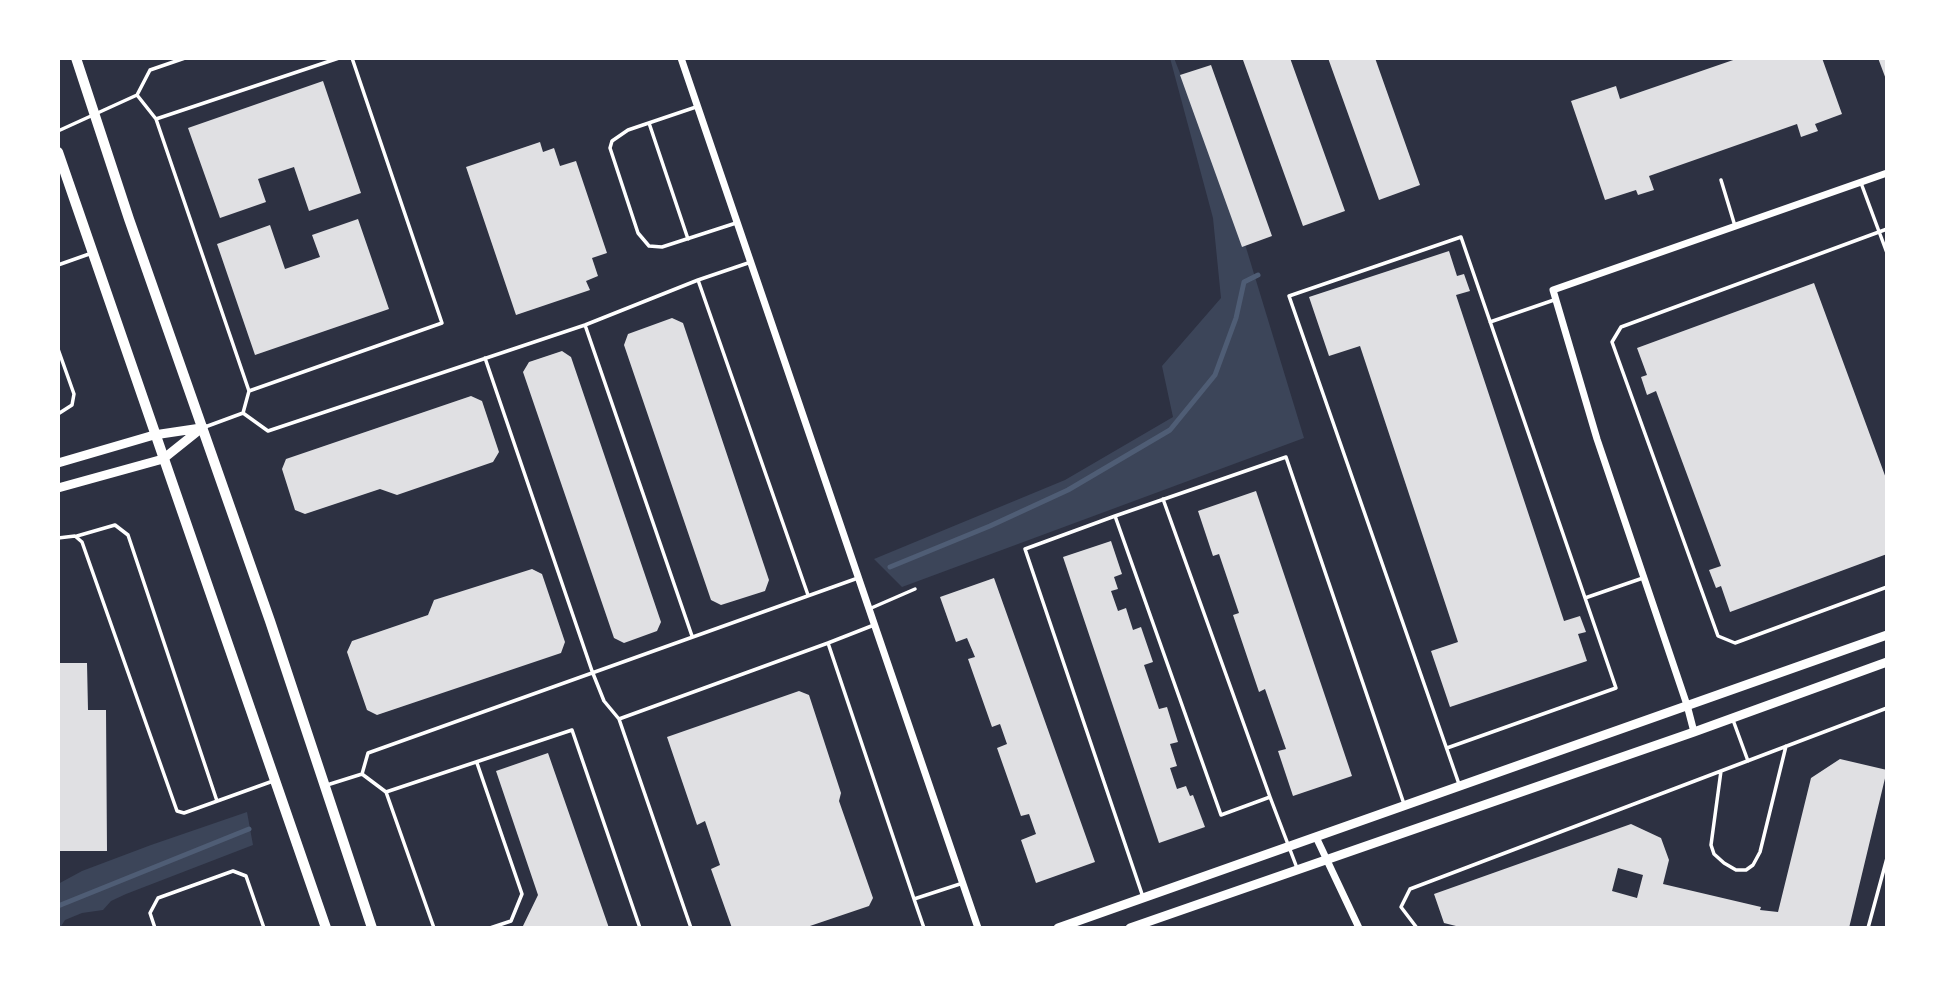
<!DOCTYPE html>
<html>
<head>
<meta charset="utf-8">
<style>
  body { margin:0 }
  #map { position:relative; width:1945px; height:986px; overflow:hidden; background:#2d3142; font-family:Manrope,sans-serif }
  canvas { display:block }
  .frame { position:absolute; inset:0; border:60px solid #fff; pointer-events:none }
</style>
</head>
<body>
<div id="map">
<canvas width="1945" height="986"></canvas>
<div class="frame"></div>
</div>
<script>
const g = document.querySelector('canvas').getContext('2d');
g.lineJoin = 'round';
function paint(path, color) {
  g.fillStyle = color;
  g.fill(path, 'evenodd');
}
function shape(rows) {
  const path = new Path2D();
  for (const r of rows) {
    path.moveTo(r[0], r[1]);
    for (let i = 2; i < r.length; i += 2) path.lineTo(r[i], r[i + 1]);
  }
  return path;
}
function trace(path, color, width, dash) {
  g.strokeStyle = color;
  g.lineWidth = width;
  g.lineCap = dash ? 'butt' : 'round';
  g.setLineDash(dash || []);
  g.stroke(path);
}
const green = shape([
  [1170,58,1174,58,1237,218,1304,438,902,587,874,559,1065,480,1173,417,1162,366,1221,298,1213,218],
  [247,812,253,845,126,894,111,901,103,910,82,913,65,920,60,928,58,928,58,884,82,871,151,845]
]);
const stream = shape([
  [890,567,990,526,1068,490,1170,430,1215,375,1236,318,1244,282,1258,275],
  [58,906,249,829]
]);
const building = shape([
  [1248,58,1290,58,1345,211,1303,226,1243,60],
  [1328,58,1375,58,1420,185,1379,200],
  [1739,58,1822,58,1842,114,1815,124,1818,131,1801,137,1797,124,1649,176,1654,190,1638,195,1636,190,1605,200,1571,101,1616,86,1620,99],
  [1878,58,1887,58,1887,82],
  [1211,65,1272,236,1242,247,1180,75],
  [323,81,361,193,309,211,294,167,258,179,266,202,220,218,188,128],
  [540,142,543,152,554,148,560,166,576,161,607,253,592,258,598,276,586,281,590,290,516,315,466,167],
  [358,219,389,309,255,355,217,244,270,225,285,269,320,257,312,235],
  [1449,251,1457,276,1464,274,1470,291,1456,295,1564,621,1580,616,1586,632,1578,634,1587,661,1450,707,1431,651,1458,642,1360,346,1329,356,1309,297],
  [1814,283,1887,481,1887,554,1730,612,1721,586,1716,588,1709,570,1721,566,1656,391,1647,395,1641,377,1647,375,1637,348],
  [672,318,683,323,769,580,765,591,721,605,711,600,624,345,628,334],
  [562,351,571,357,661,622,657,631,624,643,614,638,523,372,529,362],
  [471,396,482,401,499,452,493,462,397,495,380,489,305,514,295,510,282,469,286,459],
  [1256,491,1352,776,1293,796,1278,751,1286,749,1265,689,1259,692,1233,615,1239,613,1219,554,1213,556,1198,511],
  [1111,541,1122,574,1114,577,1118,589,1111,591,1118,611,1126,608,1133,630,1141,627,1153,662,1144,665,1159,709,1167,707,1178,742,1170,744,1177,766,1170,768,1177,789,1186,786,1190,796,1193,795,1205,827,1159,843,1063,557],
  [532,569,542,574,565,642,561,653,377,715,367,710,347,652,352,641,428,615,434,600],
  [994,578,1095,862,1036,883,1021,840,1036,834,1029,814,1021,816,997,748,1007,744,1000,724,992,727,968,659,975,657,967,638,956,642,940,597],
  [58,663,87,663,88,710,106,710,107,851,58,851],
  [799,691,809,695,841,793,839,801,873,898,869,906,804,928,732,928,711,869,720,865,705,821,697,825,667,737],
  [548,753,609,928,522,928,538,895,496,771],
  [1840,759,1887,770,1849,928,1564,928,1554,926,1546,928,1464,928,1444,923,1434,894,1631,824,1661,838,1669,860,1663,884,1761,907,1760,910,1778,912,1811,778],
  [1618,868,1643,875,1637,898,1612,891]
]);
const service = shape([
  [137,95,156,119,339,58],
  [696,107,628,130,612,141,610,148,638,233,649,246,662,247,736,223],
  [156,119,249,391],
  [649,123,688,239],
  [58,131,137,95,150,70,185,58],
  [1721,180,1735,226],
  [1861,183,1887,253],
  [1887,229,1621,327,1612,342,1718,636,1735,643,1887,587],
  [58,265,92,253],
  [698,280,808,595],
  [1490,322,1554,300],
  [585,325,692,636],
  [58,349,74,394,72,405,58,414],
  [485,358,592,671,604,701,619,719],
  [243,413,249,391,442,323,352,58],
  [205,427,243,413,268,431,585,325,698,280,751,262],
  [1163,499,1270,797,1221,815,1115,516,1286,457,1404,804],
  [1115,516,1025,549,1143,897],
  [77,536,115,525,128,535,217,801],
  [58,538,75,536,82,542,177,811,184,813,273,781],
  [1585,598,1643,578],
  [869,609,915,589],
  [874,625,828,643,914,899,963,883],
  [1733,720,1748,761],
  [1447,748,1616,688,1461,237,1289,296,1459,784],
  [477,763,522,894,511,921,490,928],
  [1721,771,1711,845,1714,854,1724,863,1736,870,1746,870,1753,865,1760,852,1786,746],
  [362,774,386,792],
  [327,785,362,774,368,753,858,578],
  [1270,797,1297,868],
  [914,899,924,928],
  [155,928,150,913,158,898,233,871,246,876,264,928],
  [434,928,386,792,572,730,640,928],
  [691,928,619,719,828,643],
  [1417,928,1401,907,1410,889,1887,708],
  [1868,928,1887,858]
]);
const minor = shape([
  [681,58,978,928],
  [1694,732,1687,705,1597,439,1553,290,1887,173],
  [1316,837,1359,928]
]);
const tertiary = shape([
  [58,463,154,435,201,428],
  [58,488,163,459,203,427],
  [1058,928,1887,635],
  [1130,928,1694,732,1887,662]
]);
const secondary = shape([
  [76,58,129,219,270,621,372,928],
  [58,152,326,928]
]);
paint(green, '#3c4559');
trace(stream, '#4f5d75', 5);
paint(building, '#e0e0e3');
trace(service, '#fff', 3.5);
trace(minor, '#fff', 7);
trace(tertiary, '#fff', 9);
trace(secondary, '#fff', 10);
</script>
</body>
</html>
